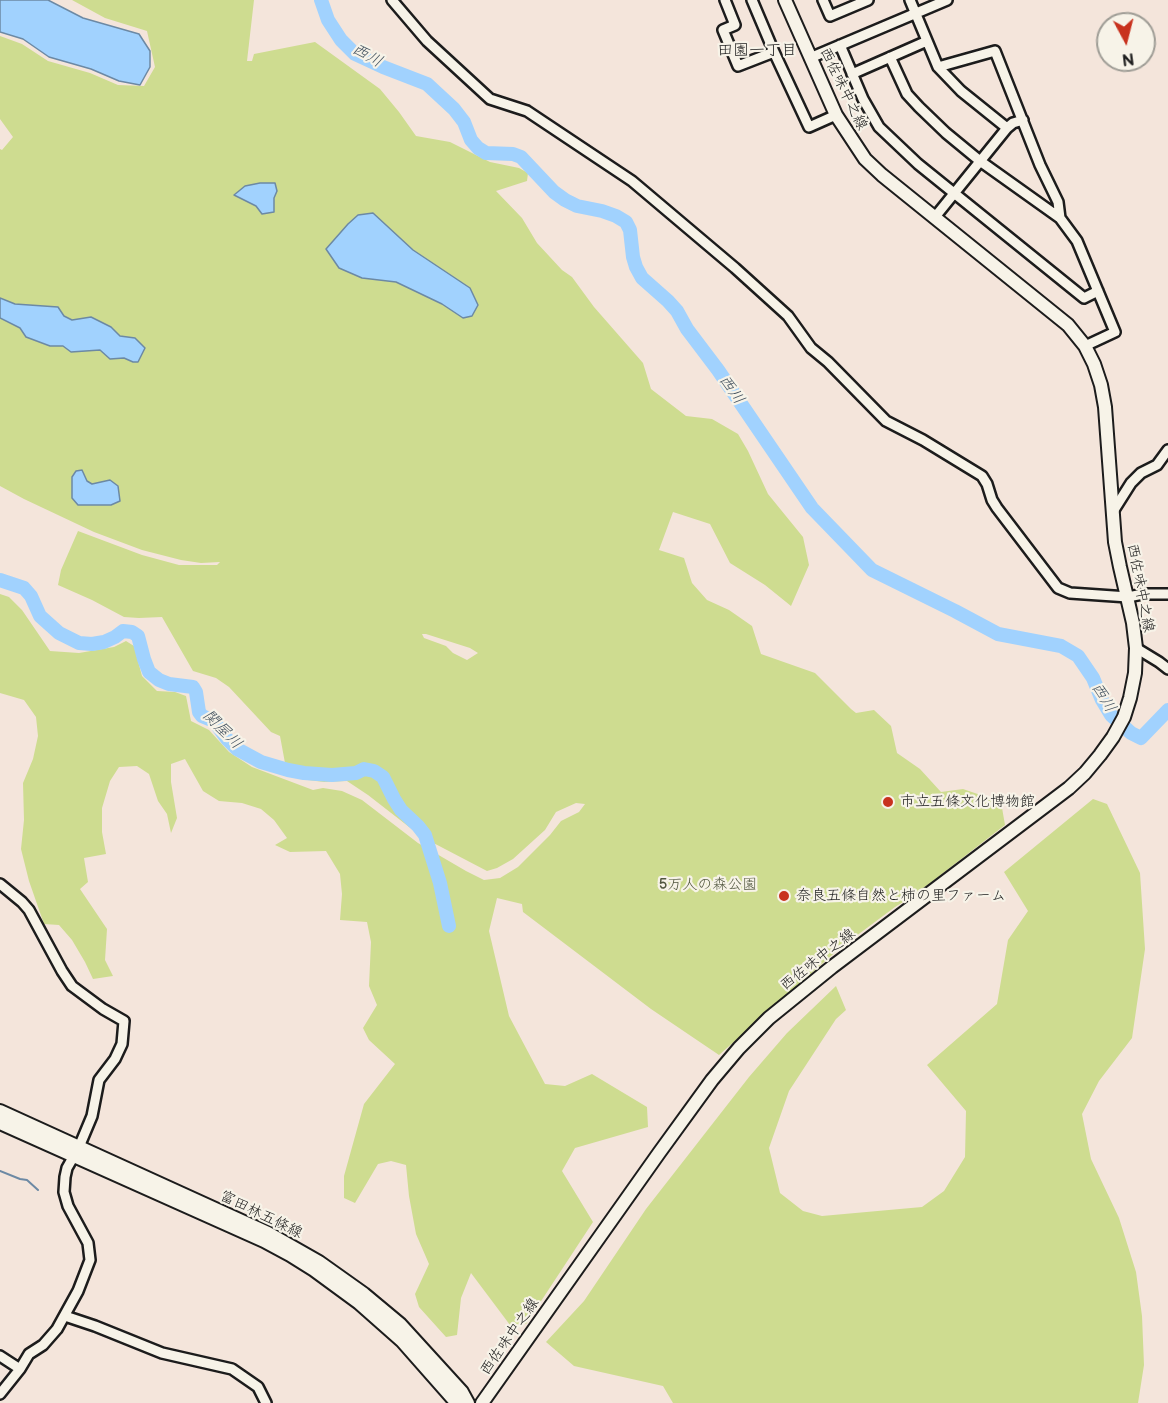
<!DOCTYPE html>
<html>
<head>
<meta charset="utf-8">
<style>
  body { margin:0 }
  #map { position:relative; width:1168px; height:1403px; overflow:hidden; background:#f4e5db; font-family:"Balsamiq Sans",sans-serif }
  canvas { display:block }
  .north { position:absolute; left:1096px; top:12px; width:60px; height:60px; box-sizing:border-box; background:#f7f3e8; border:2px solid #9f9d96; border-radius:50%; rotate:173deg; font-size:16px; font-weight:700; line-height:24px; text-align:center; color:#1c1c1c }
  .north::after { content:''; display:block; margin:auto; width:21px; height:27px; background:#c8321e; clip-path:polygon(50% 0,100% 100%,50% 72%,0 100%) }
</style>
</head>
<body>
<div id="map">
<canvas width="1168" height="1403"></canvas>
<div class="north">N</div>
</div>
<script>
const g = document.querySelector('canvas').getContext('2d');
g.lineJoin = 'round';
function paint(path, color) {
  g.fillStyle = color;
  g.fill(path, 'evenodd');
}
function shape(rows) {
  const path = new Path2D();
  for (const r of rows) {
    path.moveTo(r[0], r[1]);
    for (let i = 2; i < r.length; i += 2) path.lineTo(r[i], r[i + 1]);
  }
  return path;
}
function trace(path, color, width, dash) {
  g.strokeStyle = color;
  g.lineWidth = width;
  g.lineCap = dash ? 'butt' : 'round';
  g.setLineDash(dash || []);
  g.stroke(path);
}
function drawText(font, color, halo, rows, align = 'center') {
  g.font = font + ' "Balsamiq Sans","Klee One",sans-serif';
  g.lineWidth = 4.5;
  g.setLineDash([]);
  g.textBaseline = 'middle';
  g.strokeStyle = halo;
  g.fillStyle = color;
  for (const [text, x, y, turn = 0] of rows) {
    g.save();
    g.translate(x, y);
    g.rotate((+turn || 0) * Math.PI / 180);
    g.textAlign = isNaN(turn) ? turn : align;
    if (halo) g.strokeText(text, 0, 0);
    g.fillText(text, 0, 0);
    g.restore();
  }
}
const green = shape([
  [72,0,254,0,247,61,252,61,254,54,315,42,380,89,399,112,416,136,450,142,490,162,519,168,528,173,527,181,496,191,522,218,537,243,562,270,572,277,594,307,643,363,651,389,686,416,712,419,738,434,748,451,768,494,803,537,809,565,791,606,765,585,730,563,710,524,673,512,659,550,684,558,692,583,707,600,729,610,752,626,761,654,815,673,851,709,856,713,874,710,891,726,897,753,920,769,941,792,963,789,1001,802,1005,825,916,894,895,907,840,948,719,1055,651,1009,523,912,522,904,497,898,489,931,509,1016,545,1084,565,1086,592,1074,647,1107,648,1127,575,1148,562,1171,593,1222,526,1324,510,1325,471,1273,461,1298,457,1335,446,1337,419,1307,415,1294,429,1264,416,1234,409,1196,406,1165,391,1161,378,1164,355,1203,344,1198,344,1176,364,1104,395,1064,369,1040,363,1028,377,1005,369,986,371,942,367,922,340,920,342,894,340,874,326,851,290,852,275,845,287,838,274,820,261,809,242,803,219,801,203,791,185,759,171,764,171,782,177,818,171,833,167,814,158,801,149,774,137,766,119,767,110,781,102,808,102,832,106,854,84,858,88,882,80,889,107,929,105,960,113,976,93,979,85,962,72,940,59,925,44,924,29,881,21,849,24,820,23,783,33,759,38,736,36,717,24,700,0,693,0,594,9,597,22,610,50,651,79,653,114,647,126,641,134,646,142,676,157,691,175,692,186,696,191,721,209,730,229,752,252,767,313,790,323,788,342,791,362,800,418,843,466,871,484,880,500,878,518,867,550,835,561,821,579,812,585,804,576,803,556,812,545,830,513,859,497,868,487,871,422,837,368,795,347,781,324,782,308,780,285,763,280,736,271,732,229,687,216,678,193,671,162,617,139,618,124,617,92,600,58,585,61,570,78,531,142,555,179,565,217,565,220,562,201,563,181,560,142,550,94,532,24,499,0,486,0,149,2,150,13,137,0,119,0,36,22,44,48,61,90,73,118,85,144,86,155,67,147,31,105,18],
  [422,634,426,634,470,648,478,653,467,660,453,653,446,646,424,638],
  [1093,799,1107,804,1140,873,1145,949,1132,1038,1099,1081,1082,1114,1091,1159,1119,1218,1136,1272,1142,1316,1144,1365,1138,1403,673,1403,663,1386,574,1366,546,1342,584,1301,646,1209,749,1077,787,1033,836,986,846,1010,836,1019,789,1091,769,1148,780,1193,803,1211,822,1216,922,1207,944,1191,965,1157,966,1111,927,1065,997,1004,1008,940,1028,911,1004,872]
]);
const water = shape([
  [0,0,48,0,83,18,139,34,150,51,150,67,140,85,119,81,91,69,49,57,23,39,0,32,0,0],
  [260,183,275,183,277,191,274,198,274,212,262,214,256,206,234,195,245,186,260,183],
  [373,213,413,250,470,288,478,305,472,316,463,318,442,304,396,282,362,278,339,268,326,249,348,224,358,215,373,213],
  [0,298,15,304,58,307,64,316,72,320,91,317,111,327,120,336,135,338,145,348,138,362,133,362,124,358,110,359,100,350,71,352,63,346,50,346,26,337,20,328,0,318,0,298],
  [82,470,87,481,92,484,110,480,118,486,120,501,111,505,78,505,72,498,72,477,76,471,82,470]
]);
const stream = shape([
  [0,1171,20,1179,27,1180,38,1190]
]);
const river = shape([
  [321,0,328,20,341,40,355,54,383,67,427,84,454,109,464,122,471,140,478,148,486,153,513,154,521,157,554,192,565,200,577,206,602,211,616,216,626,222,630,230,633,257,636,267,642,278,668,301,677,311,687,329,718,370,812,508,872,570,955,611,998,634,1061,646,1078,656,1093,678,1102,700,1111,715,1131,733,1141,738,1168,710],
  [0,580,24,588,31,596,40,616,59,633,79,643,92,644,104,642,115,637,123,631,132,632,138,636,144,659,149,672,159,680,169,684,193,687,196,692,199,712,202,716,214,721,227,739,237,749,261,762,288,770,304,773,332,775,356,773,364,769,374,771,383,777,394,799,401,810,418,826,425,835,440,883,449,926]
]);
const minor = shape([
  [392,0,427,41,490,99,527,111,632,181,735,268,788,316,811,348,828,362,886,421,923,440,982,476,987,484,992,500,997,508,1058,588,1070,593,1128,597,1143,594,1168,594],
  [725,0,735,25,723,30,738,66,774,52],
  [752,0,774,52,809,127,836,115],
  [823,0,830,16,868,0],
  [910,0,938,67,961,91,1007,128],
  [840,45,863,99,879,127,918,164,1084,298,1098,291],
  [890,57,907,94,919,107,946,133,980,161,1060,218,1077,241,1115,332,1085,346],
  [810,58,947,0],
  [938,67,995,51,1040,165,1058,202,1060,218],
  [852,74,927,41],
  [935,217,1007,128,1013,123,1023,120],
  [1112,513,1131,483,1141,473,1157,465,1168,450],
  [1136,648,1159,662,1168,669],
  [0,884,22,902,29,910,62,971,72,986,103,1009,124,1021,122,1044,115,1059,99,1080,92,1116,79,1147,67,1168,65,1177,64,1192,68,1206,88,1243,90,1260,78,1291,57,1329,43,1345,29,1354,20,1369,0,1394],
  [65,1316,95,1326,162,1353,232,1369,258,1387,266,1403],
  [0,1356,20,1369]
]);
const major = shape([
  [0,1111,268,1233,319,1262,364,1294,400,1324,462,1392,468,1403],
  [0,1123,264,1241,290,1255,314,1270,359,1303,402,1341,454,1400,459,1403],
  [482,1403,659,1153,712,1080,739,1048,769,1018,832,967,1069,788,1085,773,1100,755,1113,737,1124,717,1130,698,1135,673,1136,648,1133,623,1120,567,1115,542,1105,407,1101,385,1094,364,1085,346,1068,325,882,175,865,159,836,115,785,0]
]);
const markers = [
  [888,802,6,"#c8321e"],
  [784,896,6,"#c8321e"]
];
const streetNames = [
  ["西佐味中之線",843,89,64],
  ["西佐味中之線",1140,588,79],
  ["西佐味中之線",818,960,-38],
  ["富田林五條線",261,1215,26],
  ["西佐味中之線",510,1337,-55]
];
const poiNames = [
  ["市立五條文化博物館",900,802],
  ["奈良五條自然と柿の里ファーム",796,896]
];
const parkNames = [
  ["5万人の森公園",708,885]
];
const neighbourhoodNames = [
  ["田園一丁目",757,51]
];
const waterNames = [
  ["西川",367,56,29],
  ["西川",731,390,55],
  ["西川",1103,698,58],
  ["関屋川",222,730,45]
];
paint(green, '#cedc90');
paint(water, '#a1d2fe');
trace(water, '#6c89a4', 1.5);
trace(stream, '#6c89a4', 2);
trace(river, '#a1d2fe', 14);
trace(minor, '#1c1c1c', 14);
trace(major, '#1c1c1c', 16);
trace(minor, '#f7f3e8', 9);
trace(major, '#f7f3e8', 12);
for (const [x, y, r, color] of markers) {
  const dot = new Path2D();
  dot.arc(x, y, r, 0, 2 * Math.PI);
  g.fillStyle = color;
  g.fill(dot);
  trace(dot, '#f7f3e8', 2);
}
drawText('15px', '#1c1c1c', '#f7f3e8', streetNames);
drawText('15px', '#1c1c1c', '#f7f3e8', poiNames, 'left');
drawText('15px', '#51563f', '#f7f3e8', parkNames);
drawText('16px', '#1c1c1c', '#f7f3e8', neighbourhoodNames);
drawText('italic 16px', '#445360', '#f7f3e8', waterNames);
</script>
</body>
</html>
